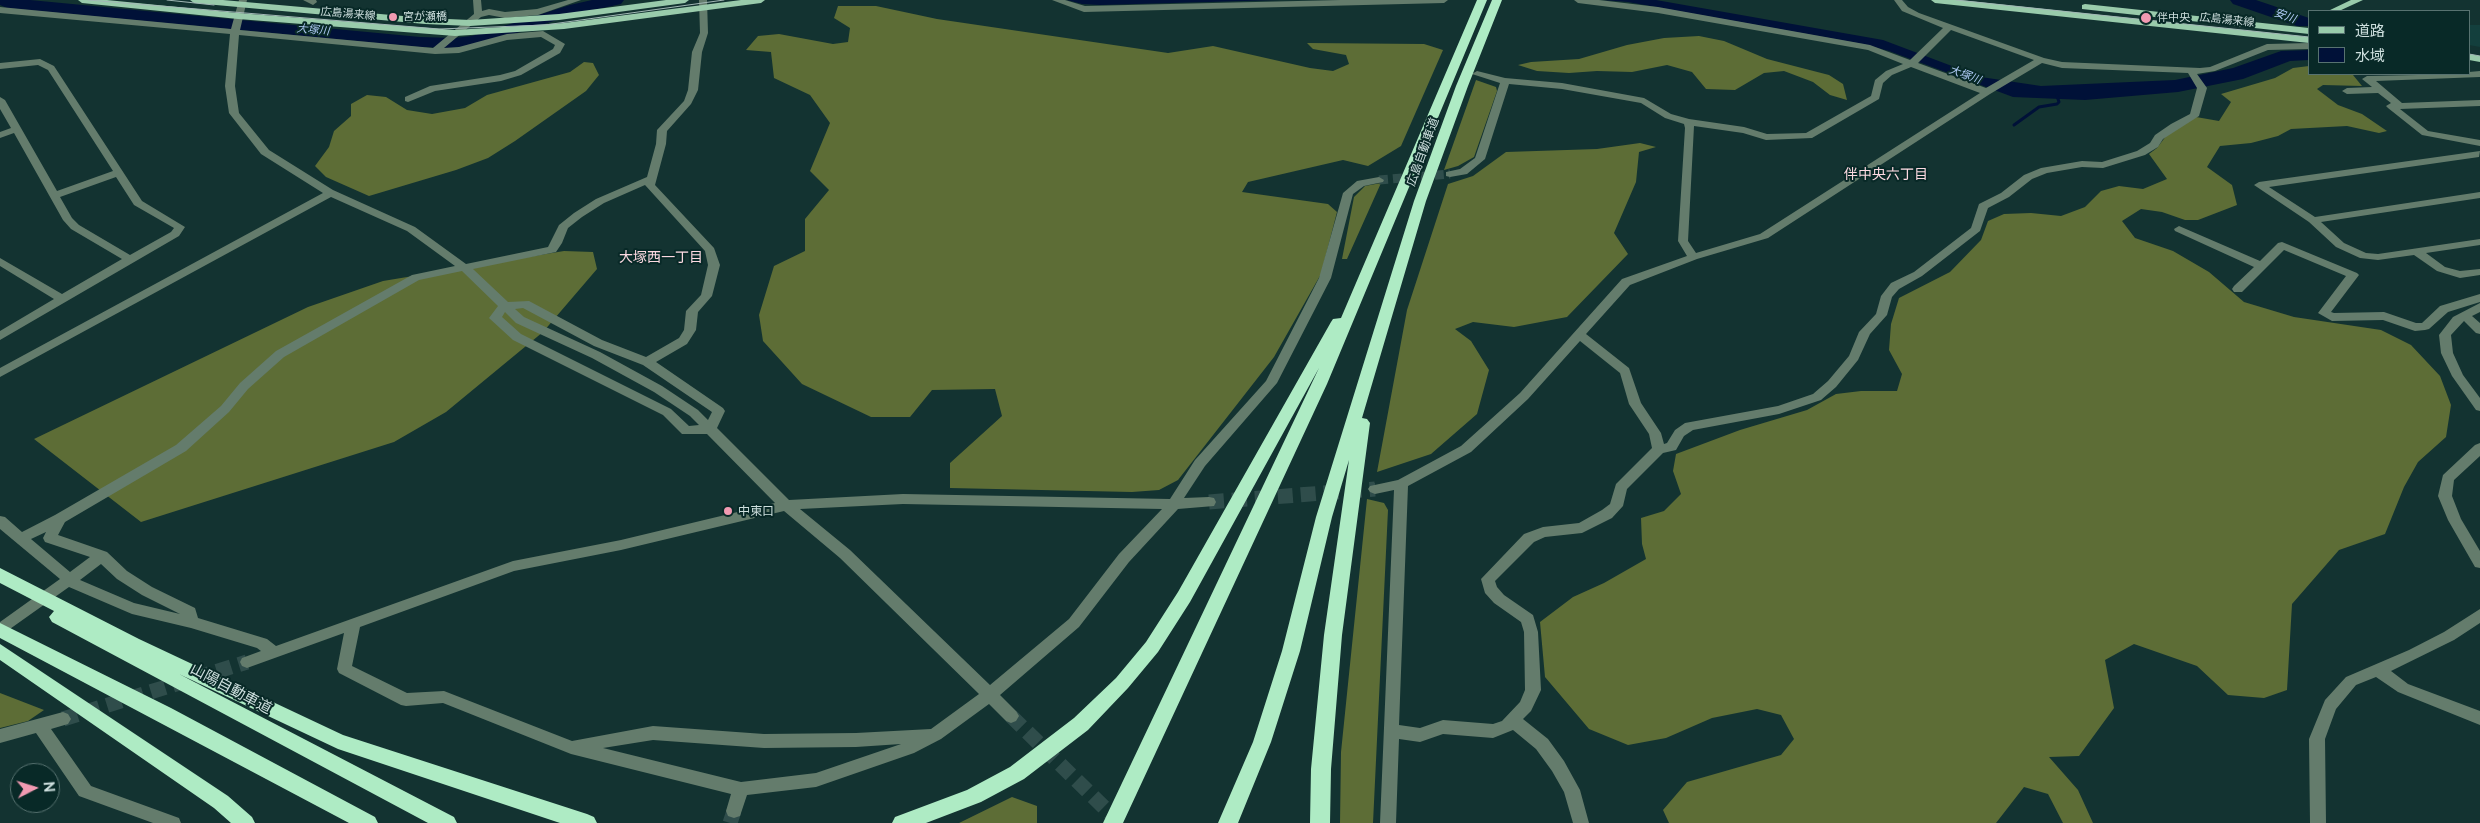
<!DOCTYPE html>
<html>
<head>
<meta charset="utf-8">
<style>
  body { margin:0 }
  #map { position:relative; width:2480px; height:823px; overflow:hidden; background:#133331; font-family:Raleway,"Noto Sans JP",sans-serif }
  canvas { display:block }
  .legend { position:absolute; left:2308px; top:10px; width:162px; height:65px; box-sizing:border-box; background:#082927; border:1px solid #577270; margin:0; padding:6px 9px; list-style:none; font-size:15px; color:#cedfde }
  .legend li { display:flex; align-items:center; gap:10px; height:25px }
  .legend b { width:25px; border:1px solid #577270 }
  .north { position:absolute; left:10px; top:763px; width:50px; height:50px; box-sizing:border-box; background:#082927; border:1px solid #577270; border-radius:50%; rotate:85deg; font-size:14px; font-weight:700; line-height:20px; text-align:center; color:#cedfde }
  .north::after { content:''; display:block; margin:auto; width:18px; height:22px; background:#f19ab2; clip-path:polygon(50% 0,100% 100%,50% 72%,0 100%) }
</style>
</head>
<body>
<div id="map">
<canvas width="2480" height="823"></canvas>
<ul class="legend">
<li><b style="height:6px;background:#99cbab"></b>道路</li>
<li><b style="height:14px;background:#001138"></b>水域</li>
</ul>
<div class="north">N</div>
</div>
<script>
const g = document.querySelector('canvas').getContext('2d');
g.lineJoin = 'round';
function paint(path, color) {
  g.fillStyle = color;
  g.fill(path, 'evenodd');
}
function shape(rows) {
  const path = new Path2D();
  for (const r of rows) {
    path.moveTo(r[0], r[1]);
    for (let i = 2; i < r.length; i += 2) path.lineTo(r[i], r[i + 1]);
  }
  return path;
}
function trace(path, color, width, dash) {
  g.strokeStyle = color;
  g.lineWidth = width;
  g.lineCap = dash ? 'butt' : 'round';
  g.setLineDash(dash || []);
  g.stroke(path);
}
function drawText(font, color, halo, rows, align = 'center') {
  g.font = font + ' Raleway,"Noto Sans JP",sans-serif';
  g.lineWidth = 4;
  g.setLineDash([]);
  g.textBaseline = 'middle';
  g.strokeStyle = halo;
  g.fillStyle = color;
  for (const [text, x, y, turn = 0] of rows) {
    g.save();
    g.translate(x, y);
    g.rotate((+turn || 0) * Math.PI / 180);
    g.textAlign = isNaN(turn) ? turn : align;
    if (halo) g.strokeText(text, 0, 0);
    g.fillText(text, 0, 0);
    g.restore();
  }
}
const built = shape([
  [2469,25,2480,25,2480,47,2469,45]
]);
const forest = shape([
  [838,6,876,6,937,19,1168,53,1213,46,1310,68,1333,71,1349,64,1346,55,1313,49,1307,43,1424,44,1443,50,1401,146,1368,166,1343,160,1248,182,1242,192,1328,204,1337,212,1321,274,1274,357,1178,480,1159,490,1132,492,950,488,950,463,1002,416,995,389,932,390,910,417,871,417,802,384,763,341,759,315,774,266,805,251,805,219,829,190,810,171,830,123,810,95,774,78,771,52,746,50,758,36,779,34,833,44,848,42,850,28,834,18],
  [1699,36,1724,41,1767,59,1829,75,1843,84,1847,100,1830,95,1813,82,1784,71,1764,73,1735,90,1706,89,1692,72,1667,65,1632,72,1597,71,1569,73,1537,71,1518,65,1531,62,1579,59,1627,45,1664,38],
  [584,62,593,63,599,75,586,91,515,141,488,158,456,170,369,196,326,177,315,166,329,147,334,131,351,116,351,104,367,95,386,97,407,110,432,114,465,108,487,95,570,72],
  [2309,66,2309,74,2368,74,2353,75,2362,86,2323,85,2317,89,2338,105,2362,114,2387,131,2379,133,2347,126,2291,129,2278,136,2251,143,2220,146,2207,167,2232,185,2237,205,2198,220,2185,220,2162,212,2141,209,2122,221,2135,238,2173,251,2209,272,2244,302,2294,317,2381,330,2411,345,2440,376,2451,405,2446,437,2418,462,2404,487,2385,534,2339,550,2292,604,2287,690,2264,698,2228,695,2197,666,2134,644,2105,660,2114,708,2079,756,2049,757,2078,790,2093,823,2063,823,2048,794,2024,787,1996,823,1669,823,1663,810,1687,782,1781,755,1794,739,1781,715,1757,709,1712,718,1666,738,1628,745,1589,729,1545,677,1540,622,1573,597,1604,583,1646,559,1642,544,1641,518,1664,511,1681,494,1673,471,1676,454,1740,430,1807,410,1836,394,1861,391,1897,391,1902,374,1889,350,1891,324,1899,298,1950,272,1981,240,1988,221,2004,214,2031,213,2061,216,2085,207,2101,191,2119,186,2143,189,2167,179,2149,154,2157,148,2166,136,2196,117,2219,121,2231,102,2221,94,2275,78,2293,68],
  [1476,80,1496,87,1497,91,1474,157,1458,166,1444,170],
  [1640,143,1656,147,1639,152,1636,182,1614,233,1628,254,1567,317,1514,327,1473,322,1455,329,1471,341,1489,370,1477,414,1431,454,1377,472,1407,310,1448,184,1473,176,1506,152,1597,149],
  [1381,183,1347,259,1342,259,1354,197,1365,186],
  [564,251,593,252,597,269,543,332,446,412,394,442,141,522,34,439,308,307,383,281],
  [1367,499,1384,503,1388,510,1373,823,1340,823,1341,752],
  [0,693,44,710,28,721,0,728],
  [1012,797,1037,806,1037,823,959,823]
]);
const water = shape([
  [1067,0,1280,0,1100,5,1082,4],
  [1603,0,1656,0,1883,40,1981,77,2041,86,2175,80,2233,68,2281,51,2309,50,2309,60,2290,61,2243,79,2178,92,2085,100,2013,97,1889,51,1863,44,1628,2]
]);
const stream = shape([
  [2014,125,2039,107,2057,104,2059,102,2057,96]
]);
const river = shape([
  [30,0,420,37,454,38,472,36,570,5,592,0,624,0,621,4,575,14,480,45,454,48,420,47,7,8,0,5,0,0,30,0],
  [2230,0,2256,0,2309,18,2309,26,2297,26,2233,4,2230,0]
]);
const minorTunnelFar2 = shape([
  [1379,180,1450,174]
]);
const minorTunnelFar1 = shape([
  [1370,489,1375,489]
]);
const minorTunnel = shape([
  [1209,502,1375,489],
  [1011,716,1120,823],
  [63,719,247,662],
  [730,823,734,811]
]);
const minor = shape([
  [239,0,247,0,240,30,433,48,474,14,473,0,481,0,482,11,489,9,505,12,537,9,568,0,581,0,538,15,505,18,489,15,481,17,444,48,459,47,507,34,543,31,565,44,560,53,521,75,501,81,435,91,408,102,405,101,405,97,430,86,500,75,515,71,553,49,555,45,541,37,507,40,459,53,435,54,239,35,235,86,239,113,269,150,333,190,415,227,466,264,548,247,559,225,574,213,596,199,647,177,656,144,657,130,684,101,688,90,692,52,700,33,699,0,707,0,708,33,702,52,698,90,691,104,667,131,666,144,655,185,714,248,720,265,712,296,698,312,696,330,687,344,656,362,723,408,725,411,717,428,789,500,903,494,1170,499,1195,460,1266,381,1319,278,1343,193,1357,181,1379,177,1384,180,1383,182,1364,186,1353,194,1331,278,1277,383,1205,466,1184,498,1209,497,1214,498,1216,502,1214,506,1178,509,1129,562,1079,627,1000,695,1016,711,1019,716,1016,721,1011,723,1006,721,989,704,941,739,914,753,816,787,747,795,740,816,734,818,728,816,726,811,731,794,571,754,443,703,406,706,401,705,339,673,337,669,344,633,247,668,242,666,240,662,242,658,261,651,257,648,191,628,132,614,69,587,0,636,0,622,60,579,0,529,0,516,5,517,22,532,55,515,176,445,221,406,240,383,276,351,412,275,455,266,407,231,331,197,0,377,0,368,323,193,261,154,229,113,225,86,230,34,0,13,0,7,231,29,239,0],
  [645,185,705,251,708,265,701,295,686,311,684,330,679,338,646,357,602,340,529,301,508,302,473,269,556,252,562,243,568,228,582,217,604,203,645,185],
  [462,271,498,306,489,318,513,340,663,415,682,434,707,434,775,503,621,540,513,561,276,646,267,639,198,618,195,608,152,587,127,571,107,552,58,535,65,522,186,451,229,412,248,389,284,357,419,280,462,271],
  [523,308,594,346,643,365,712,412,708,420,698,410,662,386,600,352,524,317,515,309,523,308],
  [505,312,516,323,592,358,654,392,690,416,699,425,689,426,671,409,521,334,502,317,505,312],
  [903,504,1162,509,1119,554,1069,619,990,685,850,550,800,509,903,504],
  [784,511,840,558,979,694,931,729,856,733,764,734,653,726,572,741,444,691,407,693,352,666,360,627,514,571,621,550,784,511],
  [46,532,43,538,45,542,90,557,70,572,31,539,46,532],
  [101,564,117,579,142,595,180,614,134,603,80,580,101,564],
  [653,740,764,748,856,747,901,744,816,773,741,782,603,748,653,740],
  [303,0,316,0,317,2,313,5,303,0],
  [1052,0,1065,0,1085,6,1340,0,1448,0,1444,3,1084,12,1052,0],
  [1574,0,1599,0,1658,7,1870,45,1910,60,1943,28,1902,11,1894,0,1902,0,1908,7,1919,13,2044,58,2062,62,2200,68,2210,67,2267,44,2309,43,2309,49,2268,50,2215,71,2197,74,2207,88,2199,116,2163,139,2158,147,2145,155,2103,168,2082,167,2047,173,2032,179,2009,197,1988,208,1980,231,1922,276,1899,289,1892,297,1887,315,1870,334,1858,360,1836,387,1821,400,1779,414,1693,430,1684,436,1676,450,1663,453,1627,489,1623,506,1612,518,1582,533,1545,537,1534,542,1495,581,1497,587,1504,595,1533,615,1538,632,1541,690,1531,711,1523,719,1548,739,1564,761,1580,790,1589,823,1573,823,1564,792,1552,771,1536,749,1513,730,1493,738,1443,734,1420,742,1399,739,1396,823,1380,823,1394,490,1375,494,1370,492,1368,489,1370,486,1398,480,1461,446,1520,393,1622,279,1687,256,1678,241,1685,128,1684,124,1665,118,1641,103,1562,89,1509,84,1485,159,1467,174,1450,177,1446,176,1446,172,1460,169,1475,158,1500,83,1472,74,1477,71,1505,78,1562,83,1644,98,1671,114,1689,119,1744,127,1767,134,1806,133,1871,96,1875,80,1886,71,1903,64,1868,50,1658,13,1578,3,1574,0],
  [1951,30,2034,60,1986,88,1918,63,1951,30],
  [2042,63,2062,68,2188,73,2197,88,2190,114,2171,124,2155,135,2150,143,2137,151,2102,162,2082,161,2041,168,2024,175,2001,193,1979,204,1971,228,1914,272,1891,283,1881,296,1876,314,1859,332,1849,356,1828,381,1813,394,1778,406,1685,423,1675,430,1667,443,1664,444,1661,433,1641,403,1629,368,1586,334,1630,285,1697,259,1768,238,1990,94,2042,63],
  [1911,67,1980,93,1760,234,1696,253,1688,241,1694,126,1743,133,1766,140,1812,138,1879,99,1883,83,1892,75,1911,67],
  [1580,341,1620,373,1629,404,1649,434,1652,448,1616,484,1610,504,1602,510,1579,523,1543,527,1524,534,1481,579,1485,593,1494,603,1521,622,1524,632,1525,690,1520,702,1502,721,1493,724,1443,720,1420,728,1399,725,1408,486,1471,452,1528,399,1580,341],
  [40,59,54,66,142,201,185,227,179,236,0,340,0,331,54,299,0,266,0,258,62,294,122,259,71,229,63,220,14,133,0,138,0,132,11,128,0,109,0,97,5,100,57,191,113,171,48,70,38,65,0,69,0,63,40,59],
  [116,177,134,205,174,228,171,232,130,255,79,225,72,218,60,197,116,177],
  [2480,71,2480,77,2376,81,2402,103,2480,100,2480,106,2400,109,2428,131,2480,140,2480,146,2422,135,2388,108,2386,106,2391,103,2378,93,2347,94,2342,91,2347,88,2372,87,2362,79,2367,76,2469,74,2469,72,2480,71],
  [2480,151,2479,157,2269,187,2315,217,2480,192,2480,198,2321,222,2344,243,2366,253,2378,254,2480,239,2480,245,2426,253,2445,267,2460,271,2480,269,2480,275,2460,278,2437,271,2414,255,2378,260,2360,258,2336,247,2309,222,2254,185,2259,182,2480,151],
  [2179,226,2260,261,2278,243,2282,242,2357,273,2359,275,2331,312,2334,313,2384,312,2416,323,2422,323,2440,306,2480,294,2480,302,2448,312,2429,329,2425,330,2415,331,2383,320,2332,321,2318,313,2346,276,2284,250,2242,292,2234,292,2232,289,2234,286,2254,267,2175,231,2174,229,2179,226],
  [2480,303,2480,312,2472,316,2480,323,2480,334,2476,333,2464,321,2451,335,2453,353,2463,375,2480,398,2480,411,2476,410,2452,376,2441,353,2439,335,2453,317,2480,303],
  [2480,443,2480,456,2454,480,2452,496,2461,519,2480,551,2480,568,2475,567,2448,520,2438,496,2443,475,2475,445,2480,443],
  [2480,609,2480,623,2454,640,2391,671,2408,684,2480,711,2480,725,2398,692,2376,677,2356,685,2336,709,2325,739,2326,823,2310,823,2309,739,2325,700,2346,677,2409,650,2444,632,2480,609],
  [63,712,68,714,71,719,68,724,51,729,91,786,179,818,181,823,153,823,79,796,36,733,0,743,0,729,63,712]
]);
const major = shape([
  [78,0,107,0,238,13,455,30,564,23,741,0,765,0,761,3,564,29,455,36,238,19,82,3,78,0],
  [190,0,223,0,425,18,470,20,559,14,666,0,689,0,685,3,559,20,470,26,425,24,194,3,190,0],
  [1931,0,1959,0,2309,37,2309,43,1935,3,1931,0],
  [2351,0,2363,0,2339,11,2328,11,2351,0],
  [2085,4,2309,28,2309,34,2082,9,2082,5,2085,4],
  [2469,54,2480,56,2480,62,2469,60,2469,54]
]);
const highway = shape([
  [1477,0,1487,0,1327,384,1123,823,1103,823,1319,368,1190,602,1158,652,1128,688,1088,730,1024,779,981,802,926,823,892,823,895,817,967,790,1010,767,1074,718,1116,678,1146,642,1178,592,1331,322,1333,319,1341,318,1477,0],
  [1492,0,1502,0,1468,86,1426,201,1362,418,1367,419,1370,423,1342,635,1331,769,1330,823,1310,823,1311,769,1324,635,1349,460,1332,517,1300,651,1271,742,1238,823,1218,823,1253,742,1282,651,1316,517,1414,201,1456,86,1492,0],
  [0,568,139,639,343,735,587,814,594,817,597,823,560,823,338,749,179,674,454,817,457,823,428,823,52,622,49,617,54,611,0,583,0,568],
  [0,623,171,708,375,817,378,823,349,823,0,638,0,623],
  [0,644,228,796,252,817,255,823,231,823,214,808,0,660,0,644]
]);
const tram = shape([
  [88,0,439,29,545,25,724,0],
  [167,0,214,5],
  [1956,0,2309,37],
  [2469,54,2480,56]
]);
const markers = [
  [393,17,5,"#f19ab2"],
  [2146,18,6,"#f19ab2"],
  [728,511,5,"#f19ab2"]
];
const farStreetnames = [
  ["広島湯来線",348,14,5],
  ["広島湯来線",2227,20,6]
];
const farWaternames = [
  ["安川",2285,16,19],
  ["大塚川",313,30,5],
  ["大塚川",1965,75,20]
];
const farPoinames = [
  ["宮が瀬橋",403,17],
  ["伴中央",2157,18]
];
const streetNames = [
  ["広島自動車道",1423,152,-70]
];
const poiNames = [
  ["中東口",738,511]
];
const neighbourhoodNames = [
  ["伴中央六丁目",1886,175],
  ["大塚西一丁目",661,258]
];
const nearStreetnames = [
  ["山陽自動車道",231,689,28]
];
paint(built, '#133f3d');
paint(forest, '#5d6d36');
paint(water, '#001138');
trace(stream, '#001138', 3);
paint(river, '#001138');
trace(minorTunnelFar2, '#2f4d4b', 9, [9, 5]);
trace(minorTunnelFar1, '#2f4d4b', 12, [12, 6]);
trace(minorTunnel, '#2f4d4b', 15, [15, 8]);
paint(minor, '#647c6c');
paint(major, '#99cbab');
paint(highway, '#aeebc4');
trace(tram, '#a3b8b6', 1);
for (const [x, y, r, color] of markers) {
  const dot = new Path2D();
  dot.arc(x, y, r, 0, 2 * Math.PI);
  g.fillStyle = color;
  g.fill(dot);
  trace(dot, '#082927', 2);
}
drawText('11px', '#cedfde', '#082927', farStreetnames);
drawText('italic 11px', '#afcaf4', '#082927', farWaternames);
drawText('11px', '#cedfde', '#082927', farPoinames, 'left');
drawText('12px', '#cedfde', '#082927', streetNames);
drawText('12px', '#cedfde', '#082927', poiNames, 'left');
drawText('14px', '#fcd9e1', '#082927', neighbourhoodNames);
drawText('15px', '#cedfde', '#082927', nearStreetnames);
</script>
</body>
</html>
